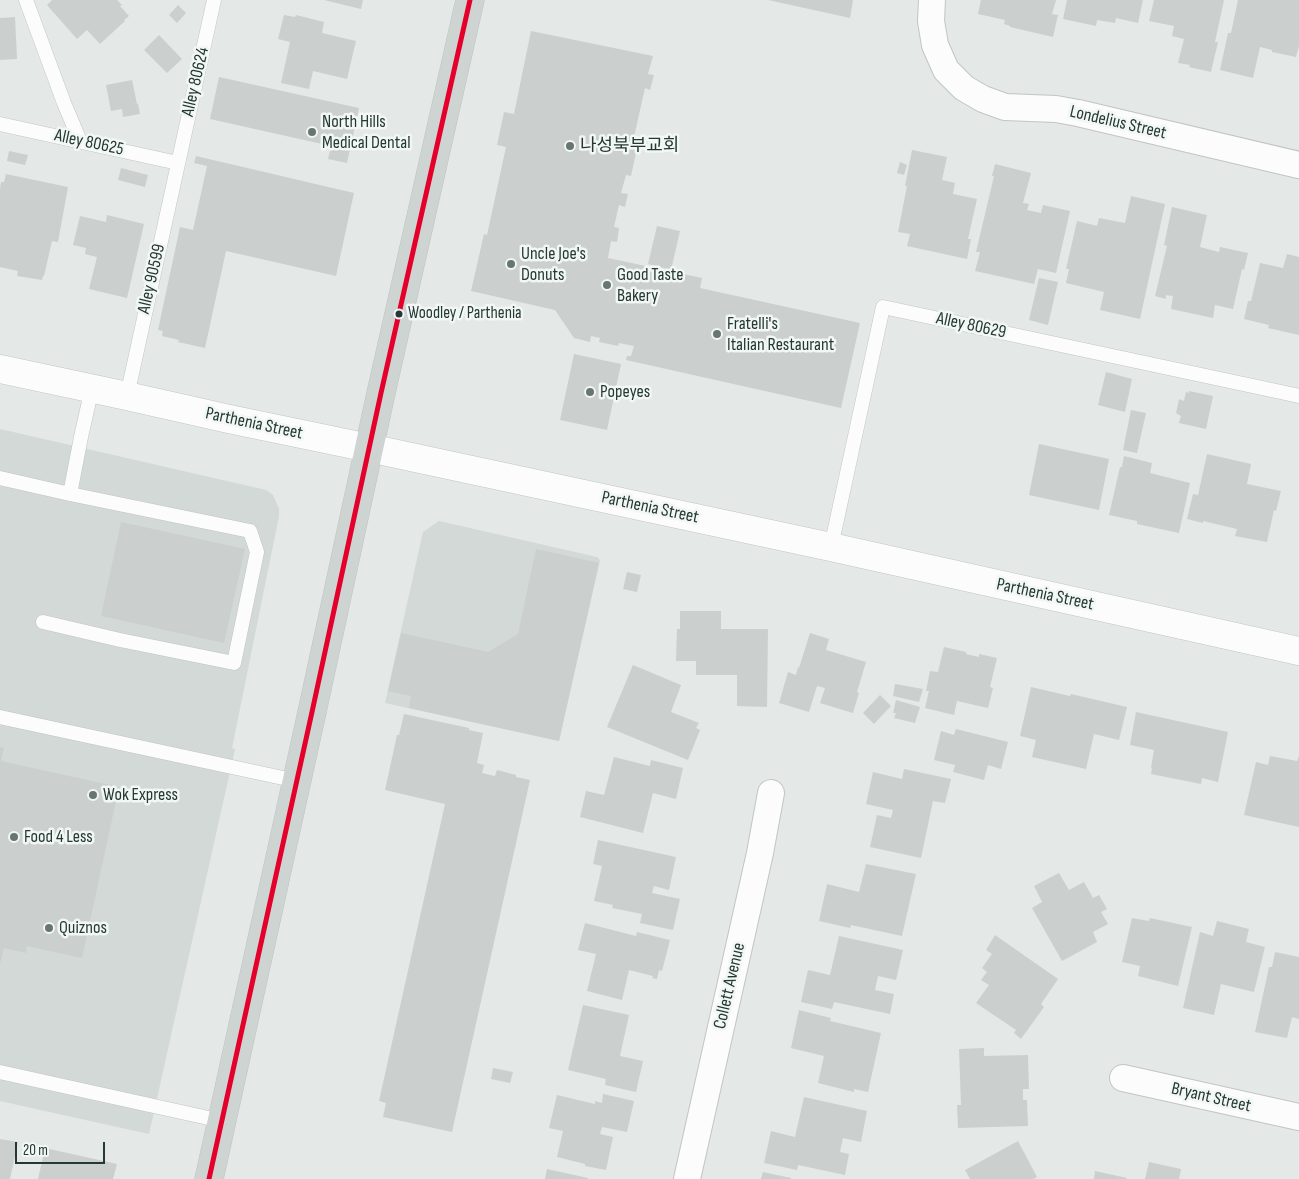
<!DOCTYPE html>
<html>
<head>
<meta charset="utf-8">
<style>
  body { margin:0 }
  #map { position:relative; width:1299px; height:1179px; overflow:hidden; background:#e4e8e6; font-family:"Sofia Sans Condensed",sans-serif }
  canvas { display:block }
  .scale { position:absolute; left:15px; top:1142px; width:90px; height:22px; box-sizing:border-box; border:2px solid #243934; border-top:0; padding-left:6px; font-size:15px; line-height:18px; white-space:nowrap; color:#243934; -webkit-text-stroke:4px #f2f7f5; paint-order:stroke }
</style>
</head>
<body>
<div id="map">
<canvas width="1299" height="1179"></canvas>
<div class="scale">20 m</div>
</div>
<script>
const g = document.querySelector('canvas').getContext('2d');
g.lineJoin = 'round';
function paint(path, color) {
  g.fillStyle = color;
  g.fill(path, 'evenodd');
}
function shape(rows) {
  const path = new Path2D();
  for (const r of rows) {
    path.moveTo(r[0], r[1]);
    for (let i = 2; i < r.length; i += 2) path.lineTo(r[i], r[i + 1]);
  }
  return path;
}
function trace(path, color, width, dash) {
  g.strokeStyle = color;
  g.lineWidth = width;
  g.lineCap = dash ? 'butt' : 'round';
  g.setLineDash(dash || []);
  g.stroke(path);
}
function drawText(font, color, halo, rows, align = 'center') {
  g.font = font + ' "Sofia Sans Condensed","Noto Sans KR",sans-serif';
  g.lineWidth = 5;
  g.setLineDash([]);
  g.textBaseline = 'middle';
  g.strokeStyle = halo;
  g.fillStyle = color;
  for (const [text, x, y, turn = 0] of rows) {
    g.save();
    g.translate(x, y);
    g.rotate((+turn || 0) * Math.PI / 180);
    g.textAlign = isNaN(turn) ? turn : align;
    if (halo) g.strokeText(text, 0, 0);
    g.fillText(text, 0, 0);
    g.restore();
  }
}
const built = shape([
  [0,429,266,490,273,495,279,509,279,516,232,748,235,749,149,1134,0,1101],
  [439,521,597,557,600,560,559,741,385,703,423,532]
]);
const building = shape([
  [52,0,117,0,122,5,120,6,129,16,124,20,125,21,100,44,87,30,77,39,47,5],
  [324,0,363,0,361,9],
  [768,0,853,0,850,18],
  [981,0,1056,0,1052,14,1058,15,1053,37,1010,27,1010,26,1004,24,1005,20,978,14],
  [1067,0,1143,0,1138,23,1116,18,1115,23,1097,20,1096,26,1063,19],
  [1154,0,1224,0,1215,42,1218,42,1211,72,1189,67,1190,65,1178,63,1184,39,1172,36,1174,26,1149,21],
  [1238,0,1299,0,1299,46,1296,57,1272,52,1272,50,1260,47,1253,78,1220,70,1228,33,1231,33],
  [178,5,186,13,177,23,169,15],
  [284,15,295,17,296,15,324,22,322,33,356,41,347,79,313,71,309,89,281,83,290,42,278,39],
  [15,17,17,59,0,60,0,18],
  [531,31,653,56,648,74,654,75,650,90,645,88,634,137,639,139,631,176,626,175,621,193,628,194,625,207,619,205,614,227,619,228,617,242,611,241,608,258,702,278,700,288,860,323,841,408,626,360,627,356,631,356,634,346,619,343,618,346,599,342,600,338,591,336,590,342,574,338,555,310,471,291,484,234,487,235,506,147,497,145,504,112,514,114],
  [159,35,182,59,167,73,144,50],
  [219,77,359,108,347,163,328,159,331,146,210,119],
  [132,80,137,104,138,104,140,114,123,117,122,109,111,111,106,85],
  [912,150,947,157,942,180,955,183,953,194,977,199,968,239,971,239,967,259,907,246,910,234,898,232,907,186,905,186],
  [9,151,28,155,25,165,7,161],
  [196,156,354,193,336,276,226,251,205,348,178,342,179,340,162,336,163,331,158,330,180,227,193,230,207,166,194,163],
  [900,162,907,165,904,175,897,173],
  [995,164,1031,173,1023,203,1029,204,1027,210,1041,213,1043,205,1070,211,1056,273,1038,269,1034,284,975,271,980,252,976,252,994,176,992,176],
  [121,168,148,175,145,187,118,180],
  [6,174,68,187,58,242,52,241,44,276,43,276,42,280,17,276,18,271,0,267,0,189,1,182,4,182],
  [1131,196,1165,204,1140,319,1100,310,1104,292,1066,283,1069,269,1066,269,1077,221,1097,226,1099,218,1125,223],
  [1172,207,1207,215,1200,247,1219,252,1220,247,1248,253,1244,270,1242,269,1233,309,1215,305,1213,318,1171,309,1173,296,1166,295,1166,299,1155,296,1167,246,1164,245],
  [107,215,144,224,127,298,89,289,97,257,85,254,86,248,73,245,80,216,106,222],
  [657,226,680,231,671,270,648,264],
  [1287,254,1299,257,1299,335,1268,328,1269,325,1244,319,1248,301,1251,301,1260,263,1283,268],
  [1039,278,1058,282,1048,325,1029,320],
  [574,354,621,364,607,430,560,420],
  [1106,372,1132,379,1125,412,1098,405],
  [1189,391,1213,396,1206,429,1179,423,1181,416,1176,413,1179,399,1184,401,1186,392,1189,393],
  [1131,410,1146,413,1137,453,1123,450],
  [1039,444,1109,459,1099,510,1029,495],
  [1207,454,1251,464,1247,484,1281,491,1276,511,1274,510,1267,542,1235,536,1237,529,1203,521,1203,523,1187,519,1193,494,1198,495],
  [1124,456,1152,463,1150,473,1190,483,1179,533,1137,524,1137,521,1109,515,1120,467,1122,467],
  [121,522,245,549,224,643,101,616],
  [536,549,599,563,559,741,409,708,411,696,388,691,401,633,488,652,518,634],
  [627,572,641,575,637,592,623,589],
  [680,611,721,611,721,629,768,629,767,707,737,706,737,675,696,675,696,661,676,661,677,629,680,629],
  [810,633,829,639,826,650,866,662,857,692,859,693,853,713,820,703,825,688,817,686,809,712,779,703,788,672,796,675,798,667,799,668],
  [944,647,966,652,966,654,979,657,979,654,997,658,990,687,993,688,988,708,957,701,954,715,925,708,929,691,926,691,930,671,938,672],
  [633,665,681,685,671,712,699,723,696,728,700,730,688,760,607,727],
  [895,684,923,689,919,702,893,696],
  [1031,687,1070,696,1071,694,1127,707,1119,740,1094,734,1086,769,1032,757,1036,740,1020,736],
  [880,695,891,706,874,724,863,713],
  [896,700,920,707,915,723,894,718,896,713,893,713],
  [1136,712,1228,732,1218,782,1202,778,1201,784,1151,774,1152,768,1151,768,1154,750,1130,745],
  [404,714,469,728,469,730,483,733,477,763,484,765,482,773,495,776,497,770,516,775,516,777,530,780,452,1132,383,1117,386,1103,379,1101,445,804,385,790,397,735,399,735],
  [956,729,1008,742,1001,769,988,765,984,780,953,772,955,765,934,760,941,731,954,735],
  [0,747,4,748,1,761,119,787,82,958,27,946,26,953,4,948,0,964],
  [1270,756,1297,761,1299,756,1299,827,1244,815,1256,762,1268,765],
  [614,757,650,766,651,760,683,768,676,799,653,793,643,833,580,817,586,791,604,795],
  [904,769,951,779,945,803,933,801,921,858,870,847,877,815,891,818,893,810,866,804,873,772,902,779],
  [598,840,676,857,669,890,654,886,652,893,680,899,673,930,640,923,642,914,612,908,613,905,594,901,602,866,593,864],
  [866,864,916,874,902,936,851,925,850,928,819,921,827,884,859,892],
  [1059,873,1069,890,1084,882,1093,898,1099,895,1107,909,1101,912,1108,924,1093,932,1097,942,1062,961,1032,908,1042,902,1034,886],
  [1132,918,1149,921,1150,918,1192,927,1178,986,1138,976,1140,966,1122,962],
  [1217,921,1249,929,1246,942,1265,947,1254,992,1221,984,1214,1015,1183,1008,1200,932,1213,936],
  [585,923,636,936,637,932,670,940,662,971,659,970,657,979,652,978,653,976,629,970,622,1000,587,991,596,954,578,950],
  [995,935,1058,979,1041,1004,1044,1007,1021,1039,1014,1033,1016,1030,976,1003,989,985,981,980,987,972,982,968,992,954,986,950],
  [839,936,903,950,896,980,878,976,875,990,894,994,890,1014,834,1002,832,1009,801,1002,808,970,830,975],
  [1275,952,1299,957,1299,1019,1292,1017,1287,1038,1255,1032,1269,967,1272,967],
  [583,1005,629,1015,620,1056,643,1061,636,1092,605,1085,606,1079,568,1070],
  [799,1010,831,1018,830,1021,881,1033,868,1092,854,1089,854,1092,818,1083,824,1056,791,1048],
  [984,1048,984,1056,1028,1055,1029,1089,1023,1089,1023,1100,1027,1100,1028,1126,958,1128,957,1105,961,1105,959,1049],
  [493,1068,513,1072,510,1083,491,1079],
  [603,1094,634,1101,627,1132,602,1127,600,1134,613,1137,606,1170,585,1166,585,1164,557,1157,563,1131,549,1128,557,1095,595,1104,595,1101,602,1103],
  [804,1097,867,1111,861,1142,843,1138,840,1152,849,1154,845,1175,798,1165,797,1170,764,1163,771,1131,795,1137],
  [0,1139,18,1142,10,1179,0,1179],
  [1018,1141,1037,1177,1033,1179,970,1179,965,1170],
  [45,1148,117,1164,113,1179,38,1179],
  [1149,1162,1181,1169,1179,1179,1145,1179],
  [547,1169,588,1178,588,1179,545,1179],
  [1095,1171,1127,1178,1126,1179,1094,1179],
  [763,1172,791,1178,791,1179,761,1179]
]);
const lane = shape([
  [26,0,64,103,80,141],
  [0,124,178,163],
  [127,396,214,0],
  [0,478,70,494,250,531,257,552,234,663,120,640,43,622],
  [70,494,81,437,92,388],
  [831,547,883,307,1299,396],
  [0,717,297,781],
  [0,1072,222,1121]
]);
const street = shape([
  [932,0,931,21,935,45,946,70,964,88,983,99,1005,107,1056,109,1078,113,1299,165],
  [1123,1078,1299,1117],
  [687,1179,760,853,771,793]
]);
const secondary = shape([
  [0,369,127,396,229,419,369,448,831,547,1299,651]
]);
const primary = shape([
  [209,1179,312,712,381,393,470,0]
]);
const bus1 = shape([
  [209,1179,312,712,381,393,470,0]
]);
const markers = [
  [312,132,5,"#677672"],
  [570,146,5,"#677672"],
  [511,264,5,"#677672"],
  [607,285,5,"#677672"],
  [399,314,4.5,"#243934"],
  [717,334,5,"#677672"],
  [590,392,5,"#677672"],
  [93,795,5,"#677672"],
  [14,837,5,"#677672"],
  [49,928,5,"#677672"]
];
const busNames = [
  ["Woodley / Parthenia",408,314]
];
const streetNames = [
  ["Alley 80624",196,82,-77],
  ["Londelius Street",1118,123,13],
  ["Alley 80625",89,143,12],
  ["Alley 90599",152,279,-77],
  ["Alley 80629",971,326,12],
  ["Parthenia Street",254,424,12],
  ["Parthenia Street",650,508,12],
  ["Parthenia Street",1045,595,12],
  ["Collett Avenue",730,986,-77],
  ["Bryant Street",1211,1098,13]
];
const poiNames = [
  ["North Hills",322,122],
  ["Medical Dental",322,143],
  ["나성북부교회",580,146],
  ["Uncle Joe's",521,254],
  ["Donuts",521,275],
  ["Good Taste",617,275],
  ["Bakery",617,296],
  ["Fratelli's",727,324],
  ["Italian Restaurant",727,345],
  ["Popeyes",600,392],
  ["Wok Express",103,795],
  ["Food 4 Less",24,837],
  ["Quiznos",59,928]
];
paint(built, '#d2d9d6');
paint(building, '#cbd0ce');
trace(lane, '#c1c5c3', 15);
trace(street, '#c1c5c3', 28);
trace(secondary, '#c0c6c4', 29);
trace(primary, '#bdc4c2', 29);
trace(lane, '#fbfcfb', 14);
trace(street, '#fbfcfb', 26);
trace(secondary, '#fbfcfb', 28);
trace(primary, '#ced4d2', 28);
trace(bus1, '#e4002b', 5);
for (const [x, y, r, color] of markers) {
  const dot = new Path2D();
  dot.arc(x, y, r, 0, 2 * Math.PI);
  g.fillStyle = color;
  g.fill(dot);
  trace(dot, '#f2f7f5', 2);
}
drawText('17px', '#243934', '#f2f7f5', busNames, 'left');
drawText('18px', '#243934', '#f2f7f5', streetNames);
drawText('18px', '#243934', '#f2f7f5', poiNames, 'left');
</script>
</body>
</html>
